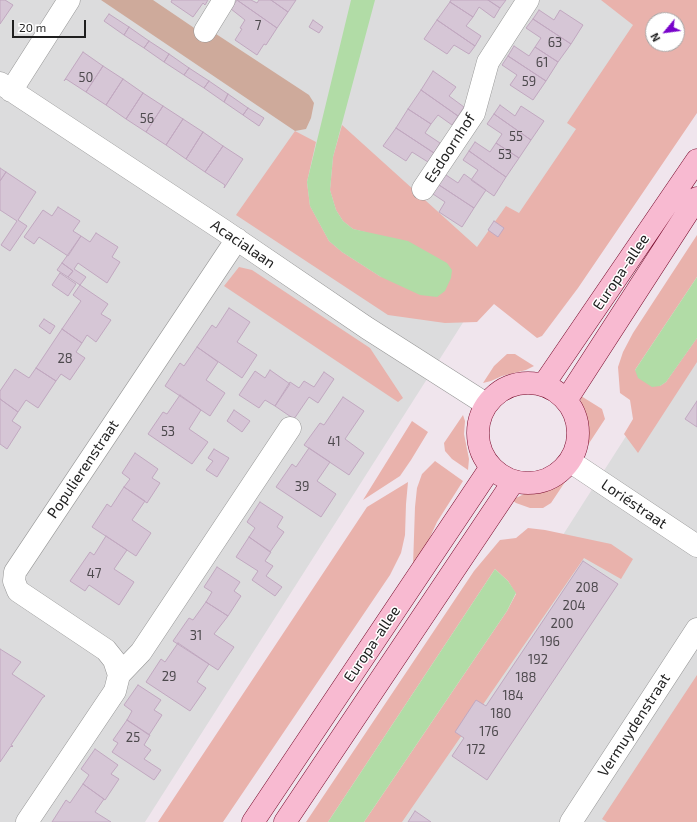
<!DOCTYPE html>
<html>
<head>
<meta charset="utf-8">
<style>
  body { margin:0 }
  #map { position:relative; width:697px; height:822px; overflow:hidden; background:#f0e5ed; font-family:"Exo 2",sans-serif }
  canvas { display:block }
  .north { position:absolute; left:645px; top:12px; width:40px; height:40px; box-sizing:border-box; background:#fff; border:1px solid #a5a5a5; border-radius:50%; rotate:241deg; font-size:11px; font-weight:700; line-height:16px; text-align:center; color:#1f1f1f }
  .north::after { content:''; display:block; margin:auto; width:14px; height:18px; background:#7803ca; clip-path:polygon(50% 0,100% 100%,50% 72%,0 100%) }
  .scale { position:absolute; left:12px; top:20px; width:74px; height:18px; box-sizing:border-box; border:2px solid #1f1f1f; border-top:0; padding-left:5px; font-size:12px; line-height:14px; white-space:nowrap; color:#1f1f1f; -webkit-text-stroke:3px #fff; paint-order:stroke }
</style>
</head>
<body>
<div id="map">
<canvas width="697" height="822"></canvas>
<div class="north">N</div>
<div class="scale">20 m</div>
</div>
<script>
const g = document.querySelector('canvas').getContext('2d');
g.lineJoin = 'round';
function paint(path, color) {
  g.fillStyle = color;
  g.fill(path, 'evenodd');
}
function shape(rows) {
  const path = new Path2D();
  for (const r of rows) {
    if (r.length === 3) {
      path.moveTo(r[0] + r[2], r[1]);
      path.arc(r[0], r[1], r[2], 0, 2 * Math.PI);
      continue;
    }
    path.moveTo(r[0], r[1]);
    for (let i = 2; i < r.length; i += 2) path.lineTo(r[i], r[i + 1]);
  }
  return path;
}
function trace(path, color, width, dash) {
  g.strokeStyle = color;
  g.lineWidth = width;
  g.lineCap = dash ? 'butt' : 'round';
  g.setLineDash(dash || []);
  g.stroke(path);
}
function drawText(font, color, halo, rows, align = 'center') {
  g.font = font + ' "Exo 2",sans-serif';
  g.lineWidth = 3;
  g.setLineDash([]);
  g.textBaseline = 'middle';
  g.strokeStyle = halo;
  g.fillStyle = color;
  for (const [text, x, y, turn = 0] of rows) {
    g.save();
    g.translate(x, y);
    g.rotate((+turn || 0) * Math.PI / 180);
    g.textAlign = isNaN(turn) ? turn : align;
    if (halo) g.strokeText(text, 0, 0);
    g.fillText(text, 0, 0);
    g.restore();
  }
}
const residential = shape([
  [0,0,668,0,653,20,653,24,145,822,0,822],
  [697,325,697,822,368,822,508,621]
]);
const grass = shape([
  [601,0,697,0,697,113,578,288,542,336,537,338,494,304,477,322,445,323,388,315,236,215,295,131,316,142,307,182,310,206,329,241,342,252,381,277,365,232,353,229,343,221,336,210,330,190,333,157,342,125,477,247,506,206,519,213,576,129,567,123,633,25],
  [653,20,677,20,677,44,653,44],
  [697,235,697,277,635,370,660,386,666,382,697,338,697,362,638,453,624,434,633,419,630,400,620,393,618,367,623,352,633,333],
  [239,267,252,270,370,348,403,398,398,402,224,286],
  [507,354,515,354,534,366,526,370,502,376,491,381,483,383,494,366],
  [581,396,602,409,605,419,582,454,585,444,585,434,584,420,580,408],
  [463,415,465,421,464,434,469,459,468,470,452,459,445,451,444,443],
  [412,421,428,432,411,460,400,476,363,500],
  [435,461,463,481,437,522,426,546,413,566,415,507,417,488,422,474],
  [567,479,551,503,543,508,530,508,516,503,512,500,524,494,551,487],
  [408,482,406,504,405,535,401,553,390,575,223,822,158,822,367,507],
  [528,528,545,530,611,544,633,559,621,579,584,558,402,822,364,822,507,611,516,594,508,581,495,569,328,822,306,822,474,571,500,540,516,538],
  [697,675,697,822,607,822,602,819]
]);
const forest = shape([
  [101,0,153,0,209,38,213,32,309,95,314,103,311,118,306,129,295,131]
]);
const water = shape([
  [351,0,375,0,333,157,330,190,336,210,343,221,353,229,408,241,447,263,452,270,451,278,445,291,437,297,420,295,381,277,342,252,329,241,310,206,307,182],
  [697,277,697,338,666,382,660,386,652,387,638,378,635,370],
  [495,569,508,581,516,593,507,611,364,822,328,822]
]);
const building = shape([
  [0,0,5,0,13,5,0,24,0,0],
  [172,0,208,0,205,5,203,3,193,17,171,2,172,0],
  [237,0,277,28,266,45,264,44,257,55,235,40,242,29,240,28,245,20,231,9,237,0],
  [237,0,251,0,257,3,259,0,271,0,288,12,277,28,237,0],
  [271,0,296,0,288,12,271,0],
  [451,0,488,0,500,8,494,18,479,7,473,17,450,2,451,0],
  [488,0,506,0,500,8,488,0],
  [450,2,473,17,466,26,481,36,475,46,437,20,450,2],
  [539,10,554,20,560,10,583,25,571,44,533,19,539,10],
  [109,14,129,27,124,35,104,21,109,14],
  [533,19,571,44,558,62,535,47,541,38,526,28,533,19],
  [313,20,323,27,319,33,309,27,313,20],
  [437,20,475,46,469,54,454,45,447,54,424,39,437,20],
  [129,27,149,41,144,48,124,35,129,27],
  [149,41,169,54,164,62,144,48,149,41],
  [514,46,529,56,535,47,558,62,546,81,508,56,514,46],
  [83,52,103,66,86,92,66,79,64,81,83,52],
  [169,54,189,68,184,75,164,62,169,54],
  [508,56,546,81,533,100,510,85,517,75,502,65,508,56],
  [103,66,123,79,106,105,86,92,103,66],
  [189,68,209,81,204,88,184,75,189,68],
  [433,71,456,87,449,96,464,107,458,116,421,90,433,71],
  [123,79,143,93,126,119,106,105,123,79],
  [209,81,228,94,224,102,204,88,209,81],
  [421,90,458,116,452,125,438,115,431,124,408,109,421,90],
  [143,93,163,106,146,132,126,119,143,93],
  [228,94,248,108,243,115,224,102,228,94],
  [500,105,515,116,521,106,544,121,531,140,494,114,500,105],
  [163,106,183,119,166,145,146,132,163,106],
  [248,108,264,118,259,126,243,115,248,108],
  [408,109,431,124,425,133,440,143,434,153,396,128,408,109],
  [494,114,531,140,519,158,496,143,502,134,487,124,494,114],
  [183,119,203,132,186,159,166,145,183,119],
  [396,128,434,153,428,162,412,152,406,161,383,146,396,128],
  [203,132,223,146,205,172,186,159,203,132],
  [475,142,490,152,496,143,519,158,506,177,469,151,475,142],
  [223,146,243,159,224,188,225,185,205,172,223,146],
  [469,151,506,177,494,196,471,180,478,170,463,160,469,151],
  [0,168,6,172,0,181,0,168],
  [6,172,36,192,18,220,27,226,10,251,1,245,17,221,0,210,0,181,6,172],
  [443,173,458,183,464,174,486,190,474,208,436,183,443,173],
  [436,183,474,208,462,227,439,212,445,202,430,192,436,183],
  [58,207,80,221,73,231,81,236,68,256,39,237,34,244,24,237,43,210,52,216,58,207],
  [494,221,504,228,498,237,488,230,494,221],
  [96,233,118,247,112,257,120,262,107,283,78,263,74,269,86,277,80,285,68,277,73,271,62,263,81,236,90,242,96,233],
  [62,263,73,271,68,277,57,270,62,263],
  [60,273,76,284,68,296,52,285,60,273],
  [80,285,108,304,101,314,111,320,96,342,87,335,82,343,62,329,81,301,73,295,80,285],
  [229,308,250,322,237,342,257,355,242,378,197,347,212,325,216,328,229,308],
  [44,319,55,326,50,334,39,326,44,319],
  [62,329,82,343,76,352,85,358,70,380,61,374,56,381,36,368,62,329],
  [197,347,218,362,206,380,225,393,210,416,165,386,180,363,184,366,197,347],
  [36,368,56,381,38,408,26,400,18,412,0,399,0,391,15,369,29,378,36,368],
  [270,370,290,384,275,406,265,400,259,408,239,395,255,371,265,378,270,370],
  [324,372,334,379,318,403,309,397,294,419,275,406,290,382,299,388,304,381,314,387,324,372],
  [180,395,201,410,189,429,208,442,192,464,148,434,163,412,167,414,180,395],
  [343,397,364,411,345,439,364,453,349,475,304,445,320,423,324,425,343,397],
  [0,399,18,412,12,421,21,427,7,449,0,444,0,399],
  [697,401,697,427,685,419,697,401],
  [234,410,250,421,242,432,227,421,234,410],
  [309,448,330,462,317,481,336,494,321,517,276,487,292,464,296,467,309,448],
  [214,449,229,458,217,477,206,470,213,461,208,458,214,449],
  [135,453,158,469,152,478,160,483,147,503,124,487,130,479,122,473,135,453],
  [124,487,145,501,132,520,151,533,136,556,92,527,107,504,111,507,124,487],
  [260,502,283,517,277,527,284,532,270,552,249,537,255,528,247,522,260,502],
  [106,536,127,550,114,569,134,582,119,605,89,585,85,591,70,581,90,552,94,555,106,536],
  [249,537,271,552,265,561,273,566,266,576,282,587,275,596,252,580,258,571,236,557,249,537],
  [583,561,618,584,487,780,452,756,464,738,455,732,476,700,486,706,583,561],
  [217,567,240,582,234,591,241,596,228,616,206,602,212,592,204,587,217,567],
  [206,602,228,616,214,634,234,647,218,670,173,641,189,618,193,620,206,602],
  [178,643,209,664,197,682,206,688,190,711,146,682,161,659,165,662,178,643],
  [0,649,21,662,12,674,45,696,44,697,43,697,11,745,13,746,12,747,11,746,0,762,0,649],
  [138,685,161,700,154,710,162,715,149,735,127,720,132,711,124,705,138,685],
  [127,720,150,735,144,745,151,750,144,759,161,770,154,780,112,752,118,743,113,740,127,720],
  [95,749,118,765,111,774,119,779,105,800,83,784,89,775,81,769,95,749],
  [83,784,104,799,95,812,111,822,52,822,66,800,70,803,83,784],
  [415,811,431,822,408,822,415,811]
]);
const minor = shape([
  [205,31,224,0],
  [0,83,223,230,367,328,486,404],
  [11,91,69,0],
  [423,189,474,113,488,62,528,0],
  [119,675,141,652,290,428],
  [27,822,115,691,119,675,114,660,106,650,18,591,14,581,15,572,237,239],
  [571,822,697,629]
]);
const tertiary = shape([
  [571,462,697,546]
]);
const secondary = shape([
  [528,433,50],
  [544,384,697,160],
  [567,399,697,198],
  [253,822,491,467],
  [285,822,513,482]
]);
const numberNames = [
  ["7",258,26],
  ["63",555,43],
  ["61",542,63],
  ["50",86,78],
  ["59",529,82],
  ["56",147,119],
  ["55",516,137],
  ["53",505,155],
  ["28",65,359],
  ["53",168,432],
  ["41",334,442],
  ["39",302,487],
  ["47",94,574],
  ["208",587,588],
  ["204",574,606],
  ["200",562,624],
  ["31",196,636],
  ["196",550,642],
  ["192",538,660],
  ["29",169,677],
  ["188",526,678],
  ["184",513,696],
  ["180",501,714],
  ["176",489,732],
  ["25",133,738],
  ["172",476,750]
];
const streetNames = [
  ["Esdoornhof",450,148,-57],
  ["Acacialaan",243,244,34],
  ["Europa-allee",621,272,-56],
  ["Populierenstraat",83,469,-56],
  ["Loriéstraat",634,504,34],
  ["Europa-allee",372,644,-56],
  ["Vermuydenstraat",634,725,-57]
];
paint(residential, '#dcdcdd');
paint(grass, '#e9b2ac');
paint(forest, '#ceaa9b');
paint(water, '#b1dca6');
paint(building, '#d6c6d6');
trace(building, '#c1a8c0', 1);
trace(minor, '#969696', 23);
trace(tertiary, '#969696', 23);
trace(secondary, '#750728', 23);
trace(minor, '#fff', 22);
trace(tertiary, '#fff', 22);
trace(secondary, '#f8bad1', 22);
drawText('13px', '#4d494d', null, numberNames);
drawText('15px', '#1f1f1f', '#fff', streetNames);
</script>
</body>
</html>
